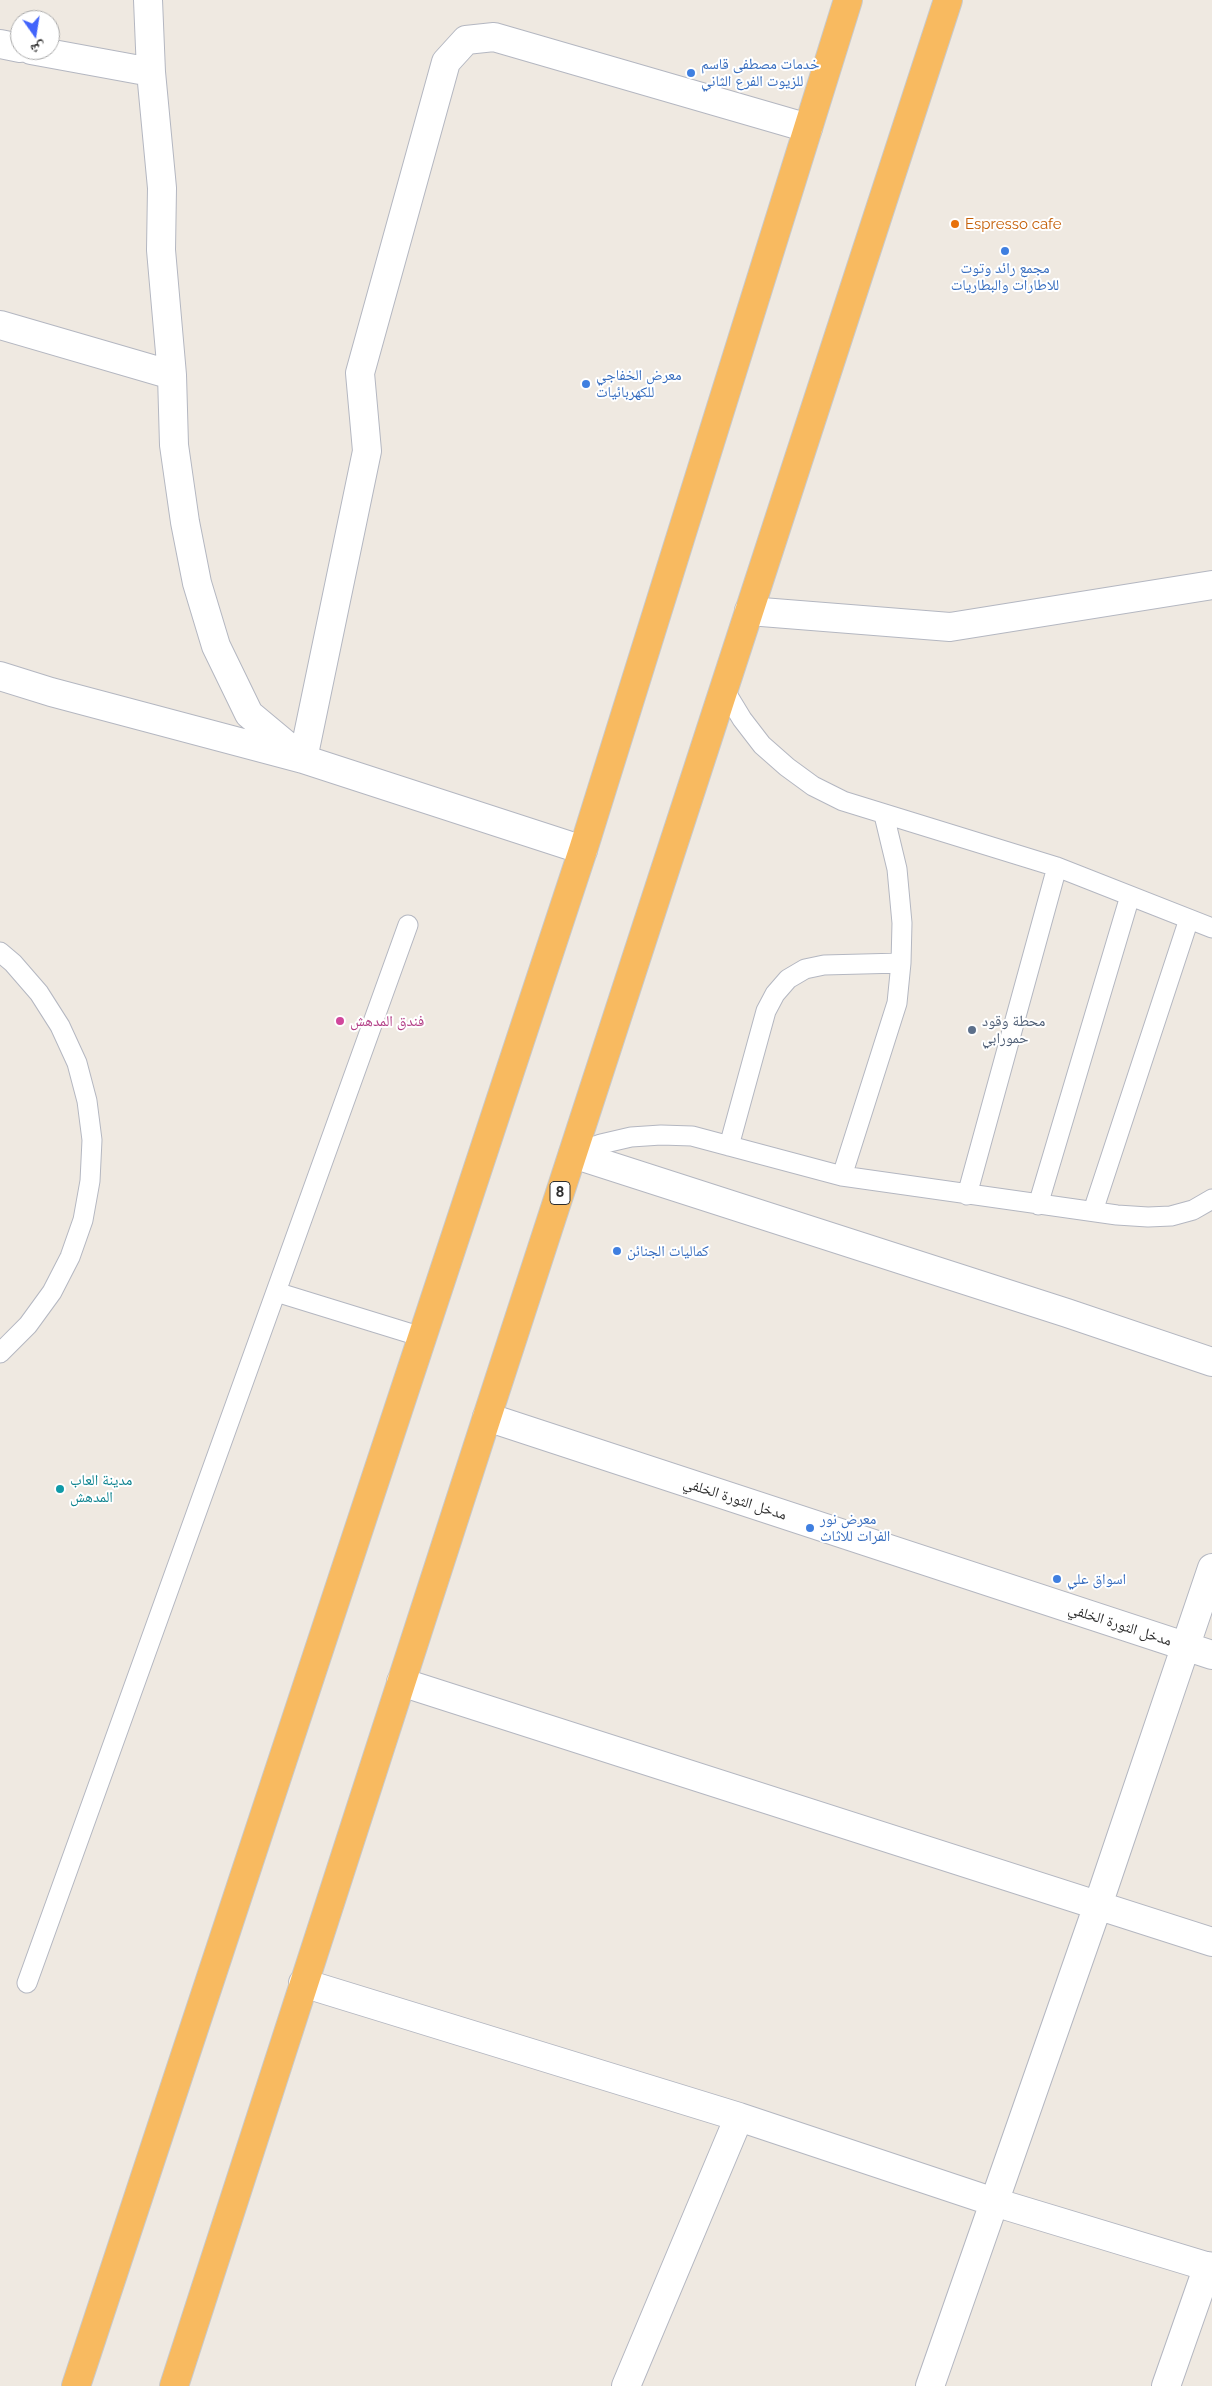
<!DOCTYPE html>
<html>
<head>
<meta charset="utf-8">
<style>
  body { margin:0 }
  #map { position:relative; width:1212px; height:2386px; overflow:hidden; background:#efe9e1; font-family:Raleway,"Noto Naskh Arabic",sans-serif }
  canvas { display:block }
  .north { position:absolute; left:10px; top:10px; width:50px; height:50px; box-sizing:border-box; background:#fff; border:1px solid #ababab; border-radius:50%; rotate:167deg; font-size:14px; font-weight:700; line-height:20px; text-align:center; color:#2e2e2e }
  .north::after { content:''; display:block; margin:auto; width:18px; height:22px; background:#4264fb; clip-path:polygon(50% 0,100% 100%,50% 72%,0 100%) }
</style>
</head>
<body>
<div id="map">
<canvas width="1212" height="2386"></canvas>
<div class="north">ش</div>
</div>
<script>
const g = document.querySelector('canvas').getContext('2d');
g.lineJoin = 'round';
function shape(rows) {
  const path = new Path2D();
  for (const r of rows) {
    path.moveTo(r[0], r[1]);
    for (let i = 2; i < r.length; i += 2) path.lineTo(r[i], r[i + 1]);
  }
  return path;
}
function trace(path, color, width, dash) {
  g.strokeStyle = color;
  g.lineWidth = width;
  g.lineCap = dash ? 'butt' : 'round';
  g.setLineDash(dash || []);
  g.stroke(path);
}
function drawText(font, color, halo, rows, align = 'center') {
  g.font = font + ' Raleway,"Noto Naskh Arabic",sans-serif';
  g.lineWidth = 4;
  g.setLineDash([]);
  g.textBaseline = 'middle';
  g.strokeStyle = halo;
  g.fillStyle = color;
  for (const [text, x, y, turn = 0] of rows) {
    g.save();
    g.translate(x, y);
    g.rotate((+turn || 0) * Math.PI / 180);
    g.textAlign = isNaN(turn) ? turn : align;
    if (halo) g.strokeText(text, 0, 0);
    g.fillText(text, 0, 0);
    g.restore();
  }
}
const service = shape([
  [725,691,742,719,762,745,787,767,813,786,843,801,1057,867,1212,928],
  [0,952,13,963,39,993,60,1026,77,1063,87,1101,92,1140,90,1181,83,1220,70,1257,52,1292,28,1325,0,1353],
  [729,1146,766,1011,775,994,788,979,805,969,824,965,901,963],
  [573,1154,601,1144,631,1137,661,1135,692,1136,842,1176,1117,1215,1148,1217,1171,1216,1193,1210,1212,1199],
  [842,1176,897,1003,901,963,902,923,897,869,884,815],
  [967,1195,1057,867],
  [1038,1205,1130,896],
  [1093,1211,1189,919],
  [276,1292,422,1337],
  [27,1983,408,925]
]);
const minor = shape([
  [148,0,151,72,162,188,161,250,172,375,174,445,185,522,197,583,216,646,249,714,303,759,367,451,360,373,446,62,466,40,494,37,808,128],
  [0,44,20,48],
  [31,50,151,72],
  [0,325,172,375],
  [749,611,950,627,1212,585],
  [0,676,51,692,303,759,583,850],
  [573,1154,1067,1313,1212,1362],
  [487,1417,1212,1655],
  [401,1682,1212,1942],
  [303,1983,739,2117,994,2202,1212,2268],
  [626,2386,739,2117],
  [930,2386,1098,1905,1212,1568],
  [1166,2386,1208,2266]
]);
const trunk = shape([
  [76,2386,583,850,848,0],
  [174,2386,487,1417,948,0]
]);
const markers = [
  [691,73,5,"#3f7fe0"],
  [955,224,5,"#e8710a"],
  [1005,251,5,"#3f7fe0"],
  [586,384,5,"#3f7fe0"],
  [340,1021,5,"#d1479c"],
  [972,1030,5,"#5c6f8a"],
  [617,1251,5,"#3f7fe0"],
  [60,1489,5,"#0f9aa8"],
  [810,1528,5,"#3f7fe0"],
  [1057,1579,5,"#3f7fe0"]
];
const shields = [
  [560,1193,20]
];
const shieldNames = [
  ["8",560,1193]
];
const shopNames = [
  ["خدمات مصطفى قاسم",701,64],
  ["للزيوت الفرع الثاني",701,81],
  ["مجمع رائد وتوت",1005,268,"center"],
  ["للاطارات والبطاريات",1005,285,"center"],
  ["معرض الخفاجي",596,375],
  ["للكهربائيات",596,392],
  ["كماليات الجنائن",627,1251],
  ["معرض نور",820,1519],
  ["الفرات للاثاث",820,1536],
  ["اسواق علي",1067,1579]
];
const foodNames = [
  ["Espresso cafe",965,224]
];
const hotelNames = [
  ["فندق المدهش",350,1021]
];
const serviceNames = [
  ["محطة وقود",982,1021],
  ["حمورابي",982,1038]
];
const cultureNames = [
  ["مدينة العاب",70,1480],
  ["المدهش",70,1497]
];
const streetNames = [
  ["مدخل الثورة الخلفي",735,1499,18],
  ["مدخل الثورة الخلفي",1120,1625,18]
];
trace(service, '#b4b7c1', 21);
trace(minor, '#b4b7c1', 30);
trace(trunk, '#c9c9c9', 30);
trace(service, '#fff', 19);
trace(minor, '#fff', 28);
trace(trunk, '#f8ba60', 28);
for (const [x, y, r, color] of markers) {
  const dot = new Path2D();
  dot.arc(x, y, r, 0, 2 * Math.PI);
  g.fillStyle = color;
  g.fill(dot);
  trace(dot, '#fff', 2);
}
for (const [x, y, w] of shields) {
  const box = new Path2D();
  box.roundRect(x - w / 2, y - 11.5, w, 23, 4);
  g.fillStyle = '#fff';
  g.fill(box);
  trace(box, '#2e2e2e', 1);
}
drawText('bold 14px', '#2e2e2e', null, shieldNames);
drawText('15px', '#366cbe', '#fff', shopNames, 'left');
drawText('15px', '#c56008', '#fff', foodNames, 'left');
drawText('15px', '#b23c85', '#fff', hotelNames, 'left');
drawText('15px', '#4e5e75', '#fff', serviceNames, 'left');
drawText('15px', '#0d838f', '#fff', cultureNames, 'left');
drawText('15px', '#2e2e2e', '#fff', streetNames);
</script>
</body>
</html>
